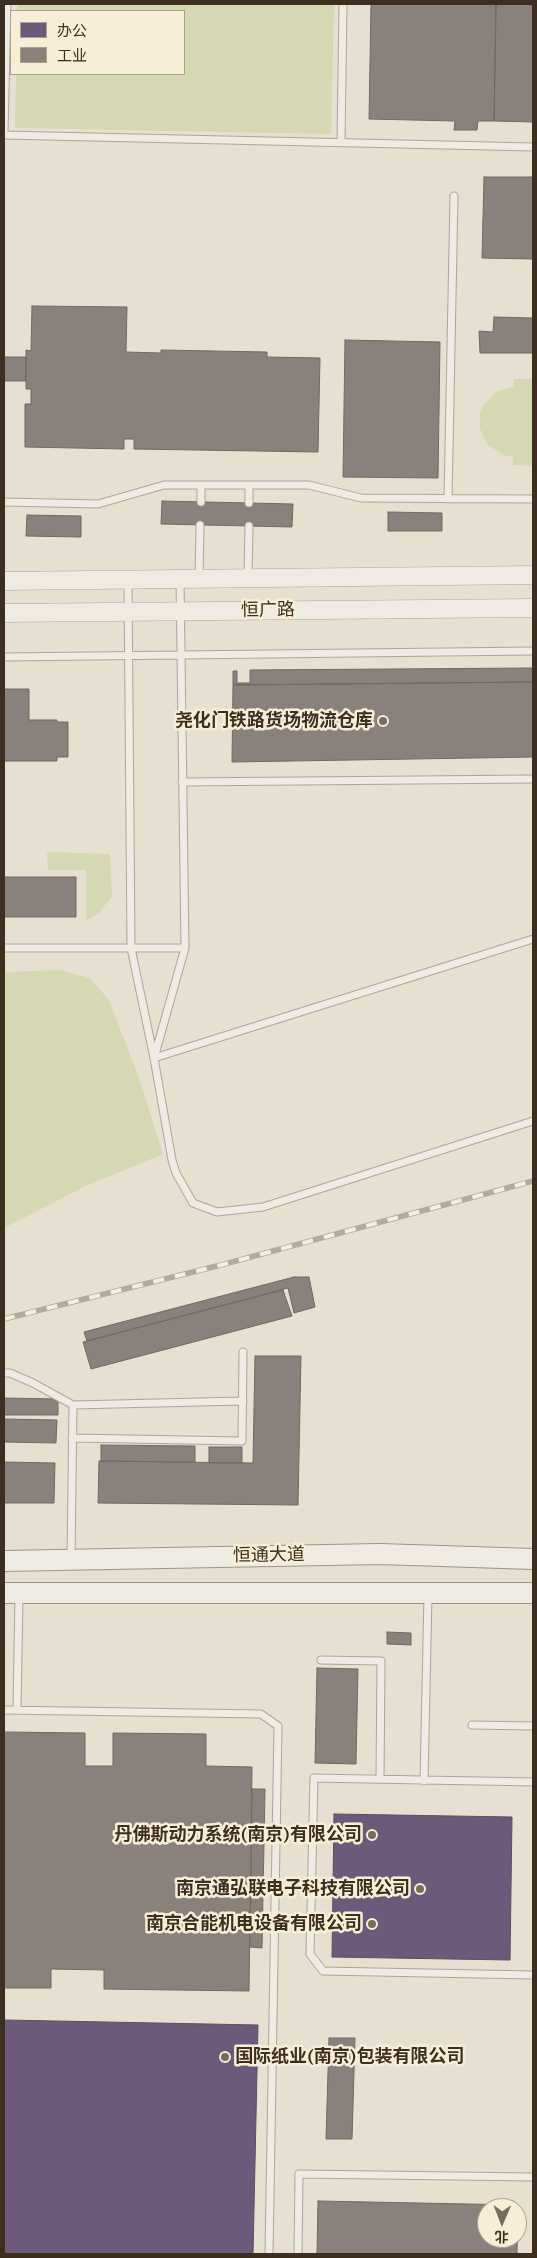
<!DOCTYPE html>
<html>
<head>
<meta charset="utf-8">
<style>
  body { margin:0 }
  #map { position:relative; width:537px; height:2258px; overflow:hidden; background:#e7e0d1; font-family:"Source Serif 4","Noto Sans SC",serif }
  canvas { display:block }
  .frame { position:absolute; inset:0; border:5px solid #3d2e20; pointer-events:none }
  .legend { position:absolute; left:10px; top:10px; width:175px; height:65px; box-sizing:border-box; background:#f7eed8; border:1px solid #ada18e; margin:0; padding:6px 9px; list-style:none; font-size:15px; color:#3d2e20 }
  .legend li { display:flex; align-items:center; gap:10px; height:25px }
  .legend b { width:25px; border:1px solid #ada18e }
  .north { position:absolute; left:477px; top:2198px; width:50px; height:50px; box-sizing:border-box; background:#f7eed8; border:1px solid #ada18e; border-radius:50%; rotate:181deg; font-size:14px; font-weight:700; line-height:20px; text-align:center; color:#3d2e20 }
  .north::after { content:''; display:block; margin:auto; width:18px; height:22px; background:#786c5e; clip-path:polygon(50% 0,100% 100%,50% 72%,0 100%) }
</style>
</head>
<body>
<div id="map">
<canvas width="537" height="2258"></canvas>
<div class="frame"></div>
<ul class="legend">
<li><b style="height:14px;background:#6d597a"></b>办公</li>
<li><b style="height:14px;background:#8a817c"></b>工业</li>
</ul>
<div class="north">北</div>
</div>
<script>
const g = document.querySelector('canvas').getContext('2d');
g.lineJoin = 'round';
function paint(path, color) {
  g.fillStyle = color;
  g.fill(path, 'evenodd');
}
function shape(rows) {
  const path = new Path2D();
  for (const r of rows) {
    path.moveTo(r[0], r[1]);
    for (let i = 2; i < r.length; i += 2) path.lineTo(r[i], r[i + 1]);
  }
  return path;
}
function trace(path, color, width, dash) {
  g.strokeStyle = color;
  g.lineWidth = width;
  g.lineCap = dash ? 'butt' : 'round';
  g.setLineDash(dash || []);
  g.stroke(path);
}
function drawText(font, color, halo, rows, align = 'center') {
  g.font = font + ' "Source Serif 4","Noto Sans SC",serif';
  g.lineWidth = 5;
  g.setLineDash([]);
  g.textBaseline = 'middle';
  g.strokeStyle = halo;
  g.fillStyle = color;
  for (const [text, x, y, turn = 0] of rows) {
    g.save();
    g.translate(x, y);
    g.rotate((+turn || 0) * Math.PI / 180);
    g.textAlign = isNaN(turn) ? turn : align;
    if (halo) g.strokeText(text, 0, 0);
    g.fillText(text, 0, 0);
    g.restore();
  }
}
const green = shape([
  [17,4,334,4,331,134,15,128,16,74,184,74,184,11,17,11],
  [514,379,533,379,533,466,513,465,513,457,504,455,488,445,480,429,480,412,484,404,497,391,513,387],
  [47,852,110,854,112,896,100,912,86,921,86,870,48,870],
  [60,970,90,978,109,1000,139,1078,163,1154,86,1186,4,1228,4,972]
]);
const offices = shape([
  [334,1814,512,1817,510,1960,332,1957,334,1814],
  [4,2020,258,2025,253,2254,4,2254,4,2020]
]);
const industry = shape([
  [371,4,496,4,494,121,478,121,477,130,454,130,455,121,369,119,371,4],
  [496,4,533,4,533,122,494,121,496,4],
  [484,177,533,177,533,259,482,258,484,177],
  [32,306,127,307,126,352,161,353,161,350,267,352,267,357,320,358,318,452,134,449,134,439,124,439,124,449,25,447,25,404,31,404,31,389,26,389,26,350,31,351,32,306],
  [494,317,533,318,533,353,480,353,479,331,493,332,494,317],
  [345,340,440,342,438,478,343,477,345,340],
  [4,357,26,357,26,381,4,381,4,357],
  [162,501,293,504,292,527,161,524,162,501],
  [388,512,442,513,442,531,388,531,388,512],
  [27,515,81,516,81,537,26,536,27,515],
  [533,668,533,682,233,685,233,671,237,671,237,683,250,683,250,670,533,668],
  [533,682,533,757,232,762,233,685,533,682],
  [4,689,29,689,29,720,57,720,57,722,68,722,68,757,57,757,57,761,4,761,4,689],
  [4,877,76,877,76,917,4,917,4,877],
  [294,1277,309,1277,315,1307,294,1313,288,1288,87,1341,84,1332,294,1277],
  [283,1290,292,1316,91,1369,83,1342,283,1290],
  [255,1356,301,1356,298,1505,98,1503,99,1461,253,1463,255,1356],
  [4,1398,58,1399,58,1415,4,1415,4,1398],
  [4,1419,57,1420,56,1443,4,1442,4,1419],
  [101,1445,195,1446,195,1462,101,1461,101,1445],
  [209,1447,242,1447,242,1463,209,1463,209,1447],
  [4,1462,55,1463,54,1503,4,1503,4,1462],
  [387,1632,411,1633,411,1645,387,1644,387,1632],
  [317,1668,358,1669,356,1764,315,1763,317,1668],
  [4,1732,85,1733,85,1766,113,1766,113,1733,206,1734,206,1766,252,1767,249,1991,104,1989,104,1970,51,1969,51,1988,4,1988,4,1732],
  [252,1789,265,1789,262,1948,250,1947,252,1789],
  [329,2038,355,2038,352,2139,326,2139,329,2038],
  [318,2201,518,2205,517,2254,317,2254,318,2201],
  [487,2208,517,2208,517,2238,487,2238,487,2208]
]);
const service = shape([
  [4,133,7,4],
  [4,135,533,147],
  [341,143,343,4],
  [448,499,454,196],
  [4,502,98,504,164,485,309,485,361,498,533,499],
  [201,502,201,485],
  [249,503,249,485],
  [199,577,200,525],
  [248,577,249,526],
  [180,579,185,948,154,1058,172,1160,176,1173,193,1203,217,1212,263,1207,533,1121],
  [128,581,131,948,154,1058,533,939],
  [4,657,533,651],
  [182,782,533,779],
  [4,948,185,948],
  [4,1373,10,1373,33,1383,73,1405,243,1401],
  [72,1438,242,1441,243,1352],
  [71,1559,73,1405],
  [321,1660,381,1661,380,1779],
  [4,1710,261,1714,278,1726,269,2254],
  [17,1710,19,1595],
  [472,1725,533,1726],
  [424,1781,428,1595],
  [533,1782,314,1778,310,1954,323,1971,533,1975],
  [298,2254,299,2174,533,2177]
]);
const tertiary = shape([
  [4,581,533,575],
  [4,613,533,608]
]);
const secondary = shape([
  [4,1561,380,1554,533,1559],
  [4,1593,533,1593]
]);
const rail = shape([
  [4,1319,221,1265,533,1181]
]);
const markers = [
  [383,721,5,"#786c5e"],
  [372,1835,5,"#786c5e"],
  [420,1889,5,"#786c5e"],
  [372,1924,5,"#786c5e"],
  [225,2057,5,"#786c5e"]
];
const streetNames = [
  ["恒广路",268,611,-1],
  ["恒通大道",269,1556,-1]
];
const poiNames = [
  ["尧化门铁路货场物流仓库",373,721],
  ["丹佛斯动力系统(南京)有限公司",362,1835],
  ["南京通弘联电子科技有限公司",410,1889],
  ["南京合能机电设备有限公司",362,1924],
  ["国际纸业(南京)包装有限公司",235,2057,"left"]
];
paint(green, '#d6d7b3');
paint(offices, '#6d597a');
trace(offices, '#5f4c5f', 1);
paint(industry, '#8a817c');
trace(industry, '#736860', 1);
trace(service, '#ada599', 9);
trace(tertiary, '#ada599', 19);
trace(secondary, '#9c958a', 22);
trace(service, '#efebe3', 7);
trace(tertiary, '#efebe3', 18);
trace(secondary, '#efebe3', 20);
trace(rail, '#afaaa2', 5.5);
trace(rail, '#f7eed8', 4, [11]);
for (const [x, y, r, color] of markers) {
  const dot = new Path2D();
  dot.arc(x, y, r, 0, 2 * Math.PI);
  g.fillStyle = color;
  g.fill(dot);
  trace(dot, '#f7eed8', 2);
}
drawText('18px', '#3d2e20', '#f7eed8', streetNames);
drawText('bold 18px', '#3d2e20', '#f7eed8', poiNames, 'right');
</script>
</body>
</html>
